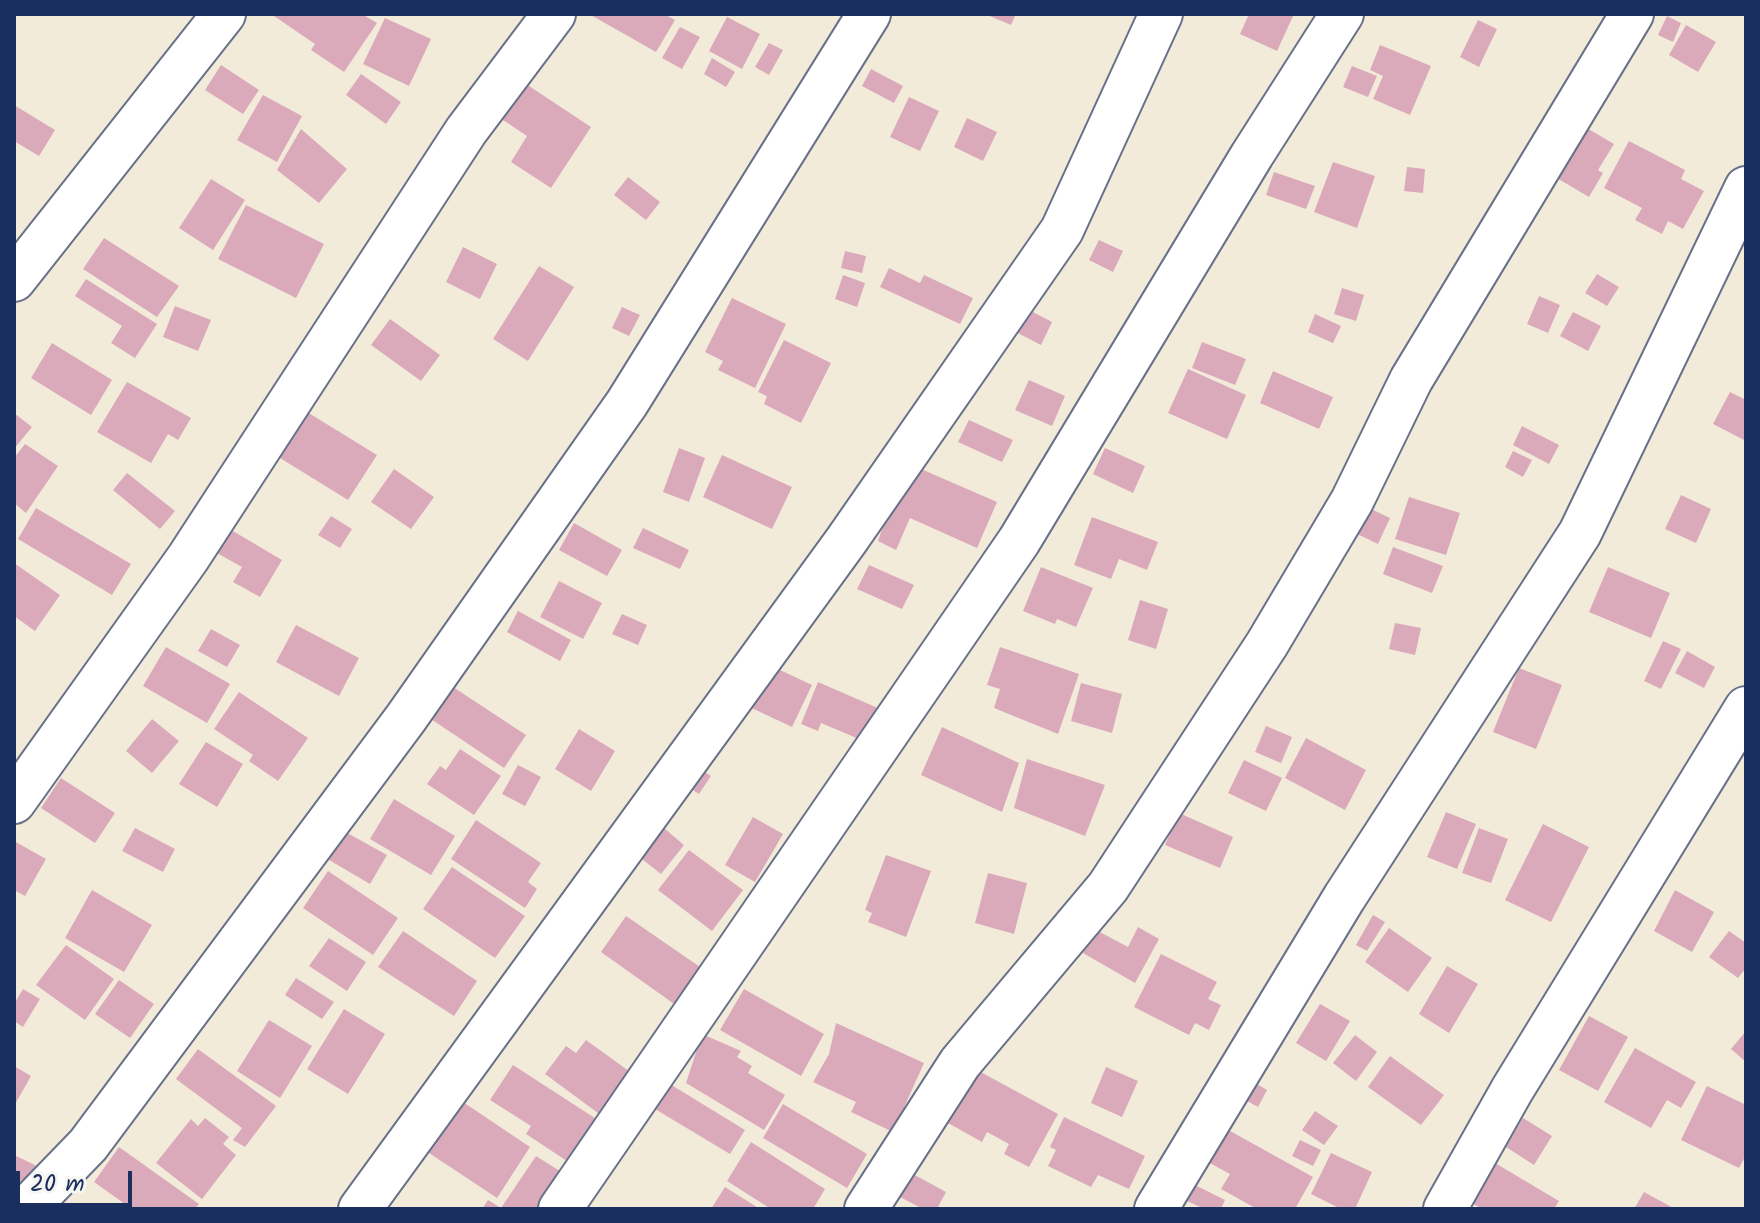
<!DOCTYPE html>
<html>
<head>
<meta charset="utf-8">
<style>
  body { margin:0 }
  #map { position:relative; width:1760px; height:1223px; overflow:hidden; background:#f3ebda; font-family:Kalam,sans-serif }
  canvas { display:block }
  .frame { position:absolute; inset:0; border:16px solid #1b2f5e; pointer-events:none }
  .scale { position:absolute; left:16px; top:1171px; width:116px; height:36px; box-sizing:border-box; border:4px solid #1b2f5e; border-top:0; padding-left:10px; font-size:24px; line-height:28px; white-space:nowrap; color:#1b2f5e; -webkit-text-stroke:6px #f6f6f2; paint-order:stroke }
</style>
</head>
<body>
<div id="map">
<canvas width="1760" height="1223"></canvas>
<div class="frame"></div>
<div class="scale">20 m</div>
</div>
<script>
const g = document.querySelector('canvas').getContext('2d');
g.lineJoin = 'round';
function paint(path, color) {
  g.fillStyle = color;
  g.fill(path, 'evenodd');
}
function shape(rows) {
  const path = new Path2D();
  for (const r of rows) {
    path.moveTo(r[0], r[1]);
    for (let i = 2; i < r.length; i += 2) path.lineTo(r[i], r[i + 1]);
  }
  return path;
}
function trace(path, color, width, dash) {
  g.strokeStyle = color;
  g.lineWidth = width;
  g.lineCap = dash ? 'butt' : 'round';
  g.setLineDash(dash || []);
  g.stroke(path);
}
const building = shape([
  [271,14,362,14,377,23,344,72,311,50,315,44],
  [589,14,664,14,675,20,656,52],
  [985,14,1016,14,1011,25],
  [1249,14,1294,14,1277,51,1240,34],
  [1667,16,1681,23,1673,42,1658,35],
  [727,17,760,34,742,69,709,51],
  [385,18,431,39,409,86,363,64],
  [1478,20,1497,29,1479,67,1460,57],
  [1686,25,1716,42,1698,72,1669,55],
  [680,27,700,37,682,69,662,58],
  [769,43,783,50,769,75,755,67],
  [1380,45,1431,66,1410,115,1373,99,1383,76,1370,70],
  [712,58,735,72,726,87,704,74],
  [221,65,259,90,243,114,205,90],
  [1352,66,1377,76,1368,97,1343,87],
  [871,69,903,86,894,103,862,86],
  [361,74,401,102,386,124,346,95],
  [523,82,591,127,551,188,511,162,527,136,500,118],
  [263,95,302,116,277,162,237,140],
  [909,97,939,111,920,151,890,137],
  [14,105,55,130,39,156,14,141],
  [967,118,997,132,983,161,954,147],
  [1580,124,1614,144,1598,170,1603,173,1589,197,1550,174],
  [301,129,347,169,319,203,277,170],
  [1629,141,1685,170,1681,179,1704,191,1683,229,1668,221,1662,234,1635,220,1642,208,1604,188],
  [1333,162,1375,176,1357,228,1314,212],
  [1407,167,1425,169,1423,193,1404,191],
  [1274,172,1315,186,1306,209,1266,195],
  [628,177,660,202,646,220,614,195],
  [211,179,245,200,213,250,179,228],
  [246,205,324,244,296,298,218,259],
  [104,238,179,286,157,317,83,269],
  [1099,240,1123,251,1113,272,1089,260],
  [463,247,497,264,480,299,446,282],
  [845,251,866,256,862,273,841,268],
  [539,266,574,287,528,361,493,339],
  [889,268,920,283,924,275,973,298,960,324,880,287],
  [1597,274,1619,287,1607,306,1585,293],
  [843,275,865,283,857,307,835,299],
  [86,279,157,324,135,358,111,343,122,326,75,296],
  [1342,288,1364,295,1356,321,1334,314],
  [1539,296,1560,305,1548,333,1527,324],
  [732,298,786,324,755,388,718,370,723,361,705,352],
  [175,306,211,320,198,351,163,337],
  [622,307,640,315,629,336,612,328],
  [1029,310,1052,322,1041,345,1016,332],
  [1573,312,1601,326,1588,351,1560,336],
  [1315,314,1341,326,1333,343,1308,332],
  [390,319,440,355,421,381,371,345],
  [784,340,831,363,801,423,764,404,767,396,758,392],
  [1202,342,1246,359,1235,385,1192,368],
  [52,343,112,380,91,415,31,378],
  [1188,369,1246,395,1227,439,1168,413],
  [1273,371,1333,397,1319,429,1260,403],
  [1029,380,1065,396,1052,426,1015,410],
  [127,382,191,418,178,440,168,434,151,463,97,432],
  [1730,392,1746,400,1746,441,1713,424],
  [294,404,377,455,348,500,267,450],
  [14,413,32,427,14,449],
  [969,420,1013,440,1002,462,958,442],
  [1522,426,1559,445,1549,464,1513,445],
  [25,444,58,466,26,513,14,503,14,458],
  [679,448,705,458,689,502,663,492],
  [1105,448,1145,466,1133,493,1093,474],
  [1513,451,1532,460,1523,477,1505,467],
  [722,455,792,487,772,529,703,497],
  [905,462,997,502,977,548,910,518,896,550,878,541],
  [394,469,434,497,411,529,371,502],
  [127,473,175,511,160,529,113,490],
  [1681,495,1711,509,1696,543,1665,529],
  [1409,497,1460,513,1446,555,1395,539],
  [36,508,131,564,112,595,18,539],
  [1369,508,1390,518,1378,544,1357,534],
  [331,516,352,529,340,548,318,535],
  [1092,517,1158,542,1147,570,1119,559,1111,579,1074,565],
  [574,523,622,550,607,576,559,550],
  [221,524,282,560,260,597,233,582,242,567,208,548],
  [643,528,689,550,680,569,633,548],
  [1393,547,1443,566,1432,593,1383,574],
  [14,563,60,595,35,631,14,616],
  [869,565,914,585,902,609,857,589],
  [1041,567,1093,588,1076,627,1057,619,1055,624,1023,611],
  [1608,567,1670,593,1651,638,1589,612],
  [559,581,602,603,583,639,540,617],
  [1140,600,1168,609,1156,649,1128,640],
  [518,611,571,640,560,661,507,632],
  [622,614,647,625,638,645,612,634],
  [1395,623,1421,628,1415,655,1389,649],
  [296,625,359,658,339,696,276,662],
  [211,629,240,645,227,667,198,651],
  [1663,641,1681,649,1661,689,1644,681],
  [166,647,230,684,207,723,143,686],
  [1000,647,1079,674,1058,734,994,708,1000,689,987,685],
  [1687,651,1715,667,1704,688,1675,673],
  [761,661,812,685,792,727,741,703],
  [1519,668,1562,685,1536,749,1493,732],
  [818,682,880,709,866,742,821,723,818,731,801,724],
  [1081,683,1122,694,1112,733,1071,721],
  [450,685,526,735,504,768,428,717],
  [239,692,308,738,278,781,249,761,253,755,214,729],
  [152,719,179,741,152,773,126,751],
  [1266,726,1292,737,1281,763,1255,752],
  [942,727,1019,763,1002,812,921,775],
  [579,729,615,751,591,791,555,769],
  [1306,738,1366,770,1345,810,1285,778],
  [206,742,243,764,217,807,179,784],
  [460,749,501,776,474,815,427,784,440,766,446,770],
  [1027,759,1105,785,1085,836,1014,808],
  [1244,760,1282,778,1266,811,1228,793],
  [691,763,711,776,699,794,679,781],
  [518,765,541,777,525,806,502,794],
  [61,778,115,813,95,843,41,808],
  [394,799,455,836,431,875,370,839],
  [1446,812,1476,824,1457,869,1427,857],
  [1179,813,1233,837,1220,868,1165,845],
  [753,817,783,834,755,882,725,865],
  [476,820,541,863,528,882,537,889,525,908,451,859],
  [658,823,684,845,661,874,633,852],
  [1543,824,1589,847,1551,922,1505,900],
  [135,828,175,849,163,872,122,851],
  [1479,828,1508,839,1491,883,1462,873],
  [340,829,387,855,370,884,324,857],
  [14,841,46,859,25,896,14,890],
  [689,850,743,890,712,931,658,890],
  [886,855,931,871,906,937,868,922,872,913,865,910],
  [452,867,525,916,495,958,423,909],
  [328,871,398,918,373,955,303,908],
  [988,873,1027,883,1014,934,975,923],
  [92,890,152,925,124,972,65,938],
  [1675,890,1714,912,1692,952,1654,931],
  [1373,915,1385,922,1367,951,1356,945],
  [626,916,703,969,677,1006,601,952],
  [1138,927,1159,939,1135,983,1083,953,1096,930,1128,947],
  [1389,928,1432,958,1408,992,1365,962],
  [403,931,477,981,454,1016,378,967],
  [1729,931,1746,943,1746,968,1738,978,1709,957],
  [329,938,366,962,347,991,309,966],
  [66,945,114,979,85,1020,36,985],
  [1161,954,1217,982,1208,999,1221,1005,1209,1030,1195,1023,1189,1035,1134,1007],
  [1447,966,1478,984,1449,1033,1419,1014],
  [296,978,334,1002,322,1019,285,995],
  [119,980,154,1004,130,1038,95,1014],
  [23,989,40,999,23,1027,14,1021,14,1004],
  [744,989,824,1034,801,1076,720,1030],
  [1320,1004,1350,1021,1326,1061,1296,1043],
  [344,1009,385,1034,348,1094,307,1069],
  [1589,1016,1628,1037,1598,1091,1559,1070],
  [269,1020,312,1046,280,1098,237,1071],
  [836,1023,924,1063,893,1132,851,1112,856,1102,813,1082,829,1054],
  [1746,1031,1746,1062,1731,1049],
  [702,1034,741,1051,737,1057,752,1066,748,1073,785,1095,764,1130,686,1083],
  [1355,1035,1377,1052,1356,1081,1333,1063],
  [586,1040,633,1074,602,1116,545,1074,566,1046,576,1053],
  [1635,1048,1696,1082,1681,1108,1667,1100,1651,1128,1604,1102],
  [198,1049,276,1106,245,1147,233,1140,242,1128,176,1079],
  [1390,1056,1444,1095,1421,1125,1368,1087],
  [513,1065,601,1122,573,1165,526,1134,531,1126,490,1100],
  [14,1066,31,1076,14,1106],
  [1106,1067,1138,1081,1122,1117,1091,1103],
  [977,1070,1058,1114,1029,1167,1004,1154,1009,1144,987,1132,982,1142,948,1123],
  [1250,1080,1267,1090,1258,1107,1240,1097],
  [665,1081,745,1130,730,1154,650,1106],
  [1707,1086,1746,1105,1746,1155,1739,1168,1681,1140],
  [460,1100,530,1147,497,1198,426,1151],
  [783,1104,867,1154,847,1188,763,1138],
  [1315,1111,1338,1126,1324,1145,1302,1130],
  [1064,1117,1145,1156,1129,1189,1098,1175,1091,1187,1048,1166,1056,1150,1050,1147],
  [205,1118,229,1137,223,1144,236,1155,202,1199,156,1163,191,1119,198,1126],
  [1523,1118,1552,1136,1534,1165,1506,1147],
  [1223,1127,1313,1177,1295,1209,1257,1209,1221,1189,1230,1174,1204,1160],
  [1300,1140,1321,1150,1313,1166,1292,1156],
  [751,1142,825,1189,813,1209,771,1209,727,1181],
  [119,1147,199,1204,195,1209,132,1209,94,1182],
  [1331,1153,1372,1172,1355,1209,1341,1209,1311,1194],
  [14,1155,37,1166,23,1193,14,1189],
  [536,1156,563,1173,539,1209,482,1209,488,1200,501,1208],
  [1490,1160,1559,1201,1554,1209,1482,1209,1467,1200],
  [913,1174,946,1192,937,1209,923,1209,900,1197],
  [1187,1181,1225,1200,1221,1209,1204,1209,1179,1197],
  [725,1187,760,1209,711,1209],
  [1644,1192,1675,1209,1634,1209]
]);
const street = shape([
  [14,280,224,14],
  [14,802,188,558,466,131,554,14],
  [26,1209,88,1145,406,718,627,403,869,14],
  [360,1209,846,541,1062,230,1161,14],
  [560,1209,1019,541,1252,155,1342,14],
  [866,1209,960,1063,1108,887,1267,644,1352,501,1411,380,1632,14],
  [1156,1209,1344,898,1580,533,1746,188],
  [1445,1209,1512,1090,1746,708]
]);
paint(building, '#daaabb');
trace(street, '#677189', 46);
trace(street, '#fff', 42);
</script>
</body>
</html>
